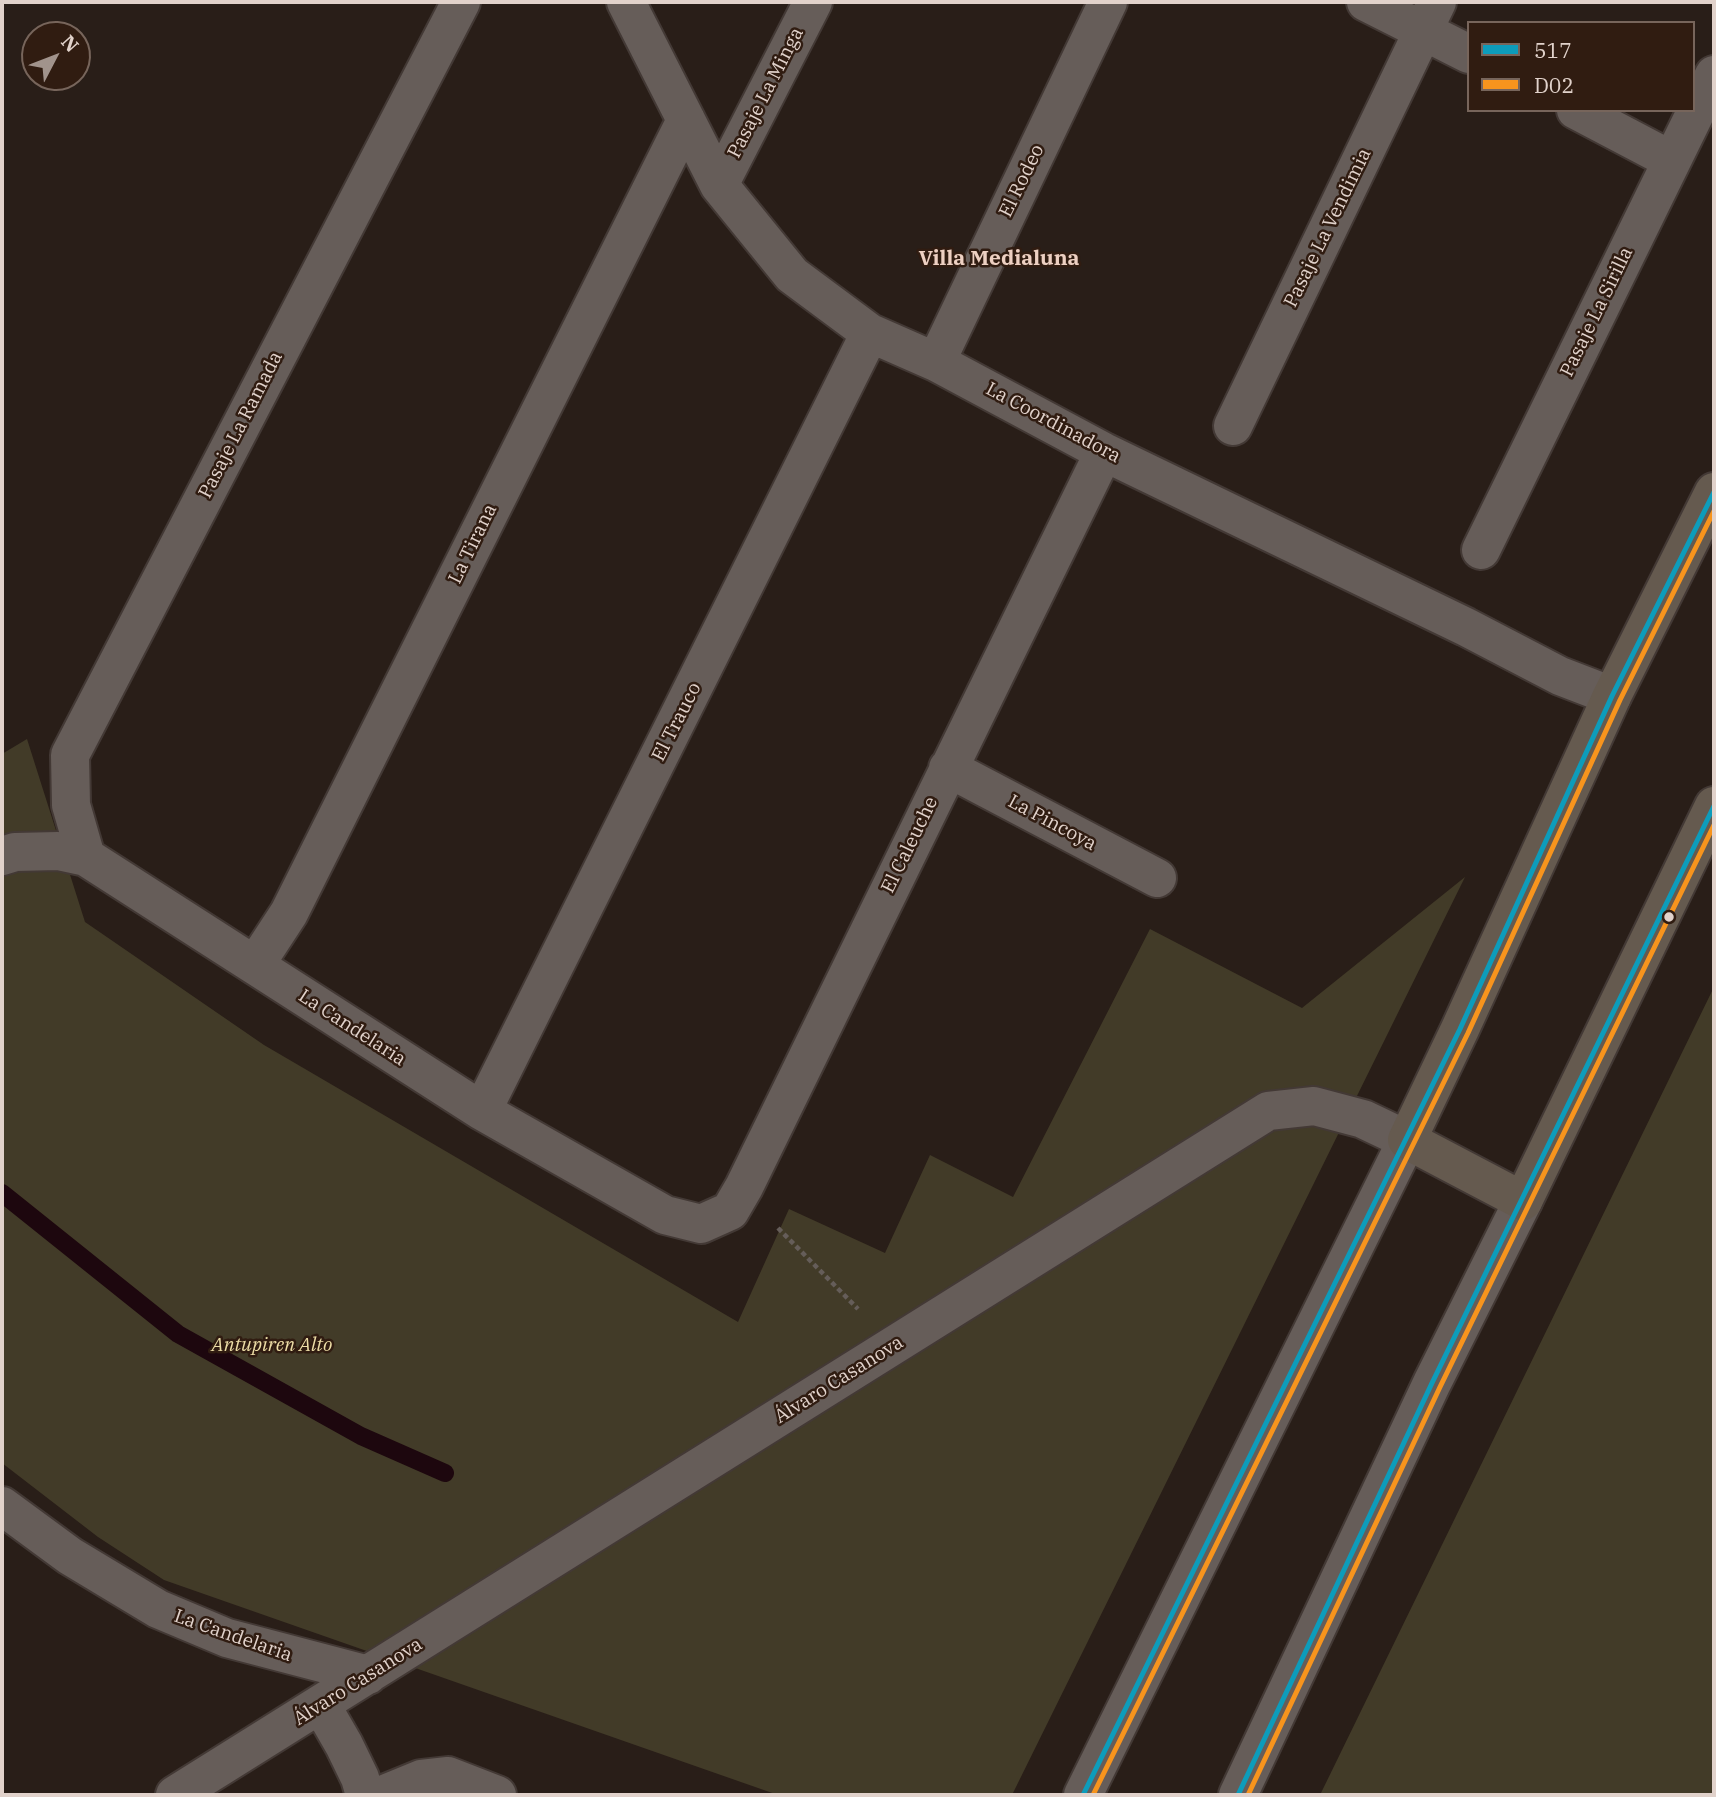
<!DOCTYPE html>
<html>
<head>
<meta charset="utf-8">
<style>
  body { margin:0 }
  #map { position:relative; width:1716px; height:1797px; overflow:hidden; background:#291e18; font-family:"IBM Plex Serif",serif }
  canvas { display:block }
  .frame { position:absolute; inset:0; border:4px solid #e1d2cb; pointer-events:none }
  .legend { position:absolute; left:1467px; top:21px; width:228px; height:91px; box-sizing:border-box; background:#301c11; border:2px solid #77655b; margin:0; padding:9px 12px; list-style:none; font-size:21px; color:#e1d2cb }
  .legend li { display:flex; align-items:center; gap:14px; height:35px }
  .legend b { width:35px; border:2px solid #77655b }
  .north { position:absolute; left:21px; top:21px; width:70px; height:70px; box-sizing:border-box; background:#301c11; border:2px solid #77655b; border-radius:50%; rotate:48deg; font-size:19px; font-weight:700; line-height:28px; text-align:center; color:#e1d2cb }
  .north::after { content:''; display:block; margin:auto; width:24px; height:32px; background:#a1938c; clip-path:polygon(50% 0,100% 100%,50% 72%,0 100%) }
</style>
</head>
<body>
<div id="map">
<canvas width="1716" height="1797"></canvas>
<div class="frame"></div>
<ul class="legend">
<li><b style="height:9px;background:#0d9cbb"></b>517</li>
<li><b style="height:9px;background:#f7941d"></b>D02</li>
</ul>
<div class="north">N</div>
</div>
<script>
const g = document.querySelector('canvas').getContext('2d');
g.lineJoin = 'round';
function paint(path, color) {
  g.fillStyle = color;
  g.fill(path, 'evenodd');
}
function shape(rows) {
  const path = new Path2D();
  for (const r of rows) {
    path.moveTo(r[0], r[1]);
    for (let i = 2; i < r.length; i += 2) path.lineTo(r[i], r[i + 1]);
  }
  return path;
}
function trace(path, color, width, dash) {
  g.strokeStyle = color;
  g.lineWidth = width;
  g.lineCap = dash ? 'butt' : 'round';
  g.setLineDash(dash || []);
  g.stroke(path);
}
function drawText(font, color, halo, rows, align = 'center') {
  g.font = font + ' "IBM Plex Serif",serif';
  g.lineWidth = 5;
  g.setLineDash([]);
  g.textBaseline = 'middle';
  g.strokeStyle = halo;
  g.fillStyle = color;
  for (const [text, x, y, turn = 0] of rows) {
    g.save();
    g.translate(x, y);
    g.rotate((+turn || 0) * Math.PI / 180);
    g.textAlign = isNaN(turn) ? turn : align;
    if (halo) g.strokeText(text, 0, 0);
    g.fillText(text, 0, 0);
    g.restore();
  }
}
const green = shape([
  [27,739,85,922,264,1045,738,1322,789,1209,885,1253,930,1155,1013,1197,1150,929,1302,1008,1465,877,1012,1795,778,1795,164,1580,98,1537,2,1463,2,754],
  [1714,987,1714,1795,1320,1795]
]);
const stream = shape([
  [2,1193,178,1334,361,1436,445,1473]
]);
const path = shape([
  [778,1228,858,1309]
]);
const minor = shape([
  [626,2,719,185,792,275,870,333,936,362,1104,452,1466,627,1560,676,1612,696],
  [1366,2,1469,54],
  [1576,110,1671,160],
  [719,185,813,2],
  [936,362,1108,2],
  [1233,426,1437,2],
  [1481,550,1714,75],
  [948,768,1157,878],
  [2,856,15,852,58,851,86,857,482,1111,665,1215,701,1224,730,1211,744,1187,1104,452],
  [86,857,71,805,70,755,461,2],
  [255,965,289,913,686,120],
  [482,1111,870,333],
  [2,1506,70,1556,158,1609,227,1638,368,1675],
  [321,1705,344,1745,360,1778,365,1795],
  [175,1795,1268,1111,1314,1106,1363,1119,1407,1140,1083,1795],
  [382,1795,421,1779,448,1776,497,1795],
  [1238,1795,1432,1383,1523,1201]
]);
const major = shape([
  [1714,492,1612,696,1460,1029,1407,1140,1523,1201,1714,806]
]);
const bus1 = shape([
  [1083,1795,1460,1029,1612,696,1714,492],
  [1238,1795,1432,1383,1714,806]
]);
const bus2 = shape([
  [1093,1795,1468,1033,1620,700,1714,511],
  [1248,1795,1440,1387,1714,825]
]);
const markers = [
  [1669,917,6,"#e1d2cb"]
];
const streetNames = [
  ["Pasaje La Minga",766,93,-63],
  ["El Rodeo",1022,181,-64],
  ["Pasaje La Vendimia",1328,228,-64],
  ["Pasaje La Sirilla",1597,312,-64],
  ["La Coordinadora",1053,423,28],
  ["Pasaje La Ramada",241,425,-63],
  ["La Tirana",473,544,-64],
  ["El Trauco",677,722,-63],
  ["La Pincoya",1052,823,28],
  ["El Caleuche",910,845,-64],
  ["La Candelaria",352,1028,33],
  ["Álvaro Casanova",839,1380,-32],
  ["La Candelaria",233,1636,19],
  ["Álvaro Casanova",358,1682,-32]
];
const parkNames = [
  ["Antupiren Alto",272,1346]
];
const neighbourhoodNames = [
  ["Villa Medialuna",999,259]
];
paint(green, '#423b28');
trace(stream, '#1d070e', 18);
trace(minor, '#433935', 42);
trace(major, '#433935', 42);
trace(path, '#655d59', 4.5, [5, 3.5]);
trace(minor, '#665d59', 38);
trace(major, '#655a4f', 38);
trace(bus1, '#0d9cbb', 5);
trace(bus2, '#f7941d', 5);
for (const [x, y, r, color] of markers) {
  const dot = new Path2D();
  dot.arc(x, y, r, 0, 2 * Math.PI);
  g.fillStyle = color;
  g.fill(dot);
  trace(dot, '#301c11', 2.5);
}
drawText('19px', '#e1d2cb', '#301c11', streetNames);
drawText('italic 19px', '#eddda6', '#301c11', parkNames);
drawText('bold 21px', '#edd0c2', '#301c11', neighbourhoodNames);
</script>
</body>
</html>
